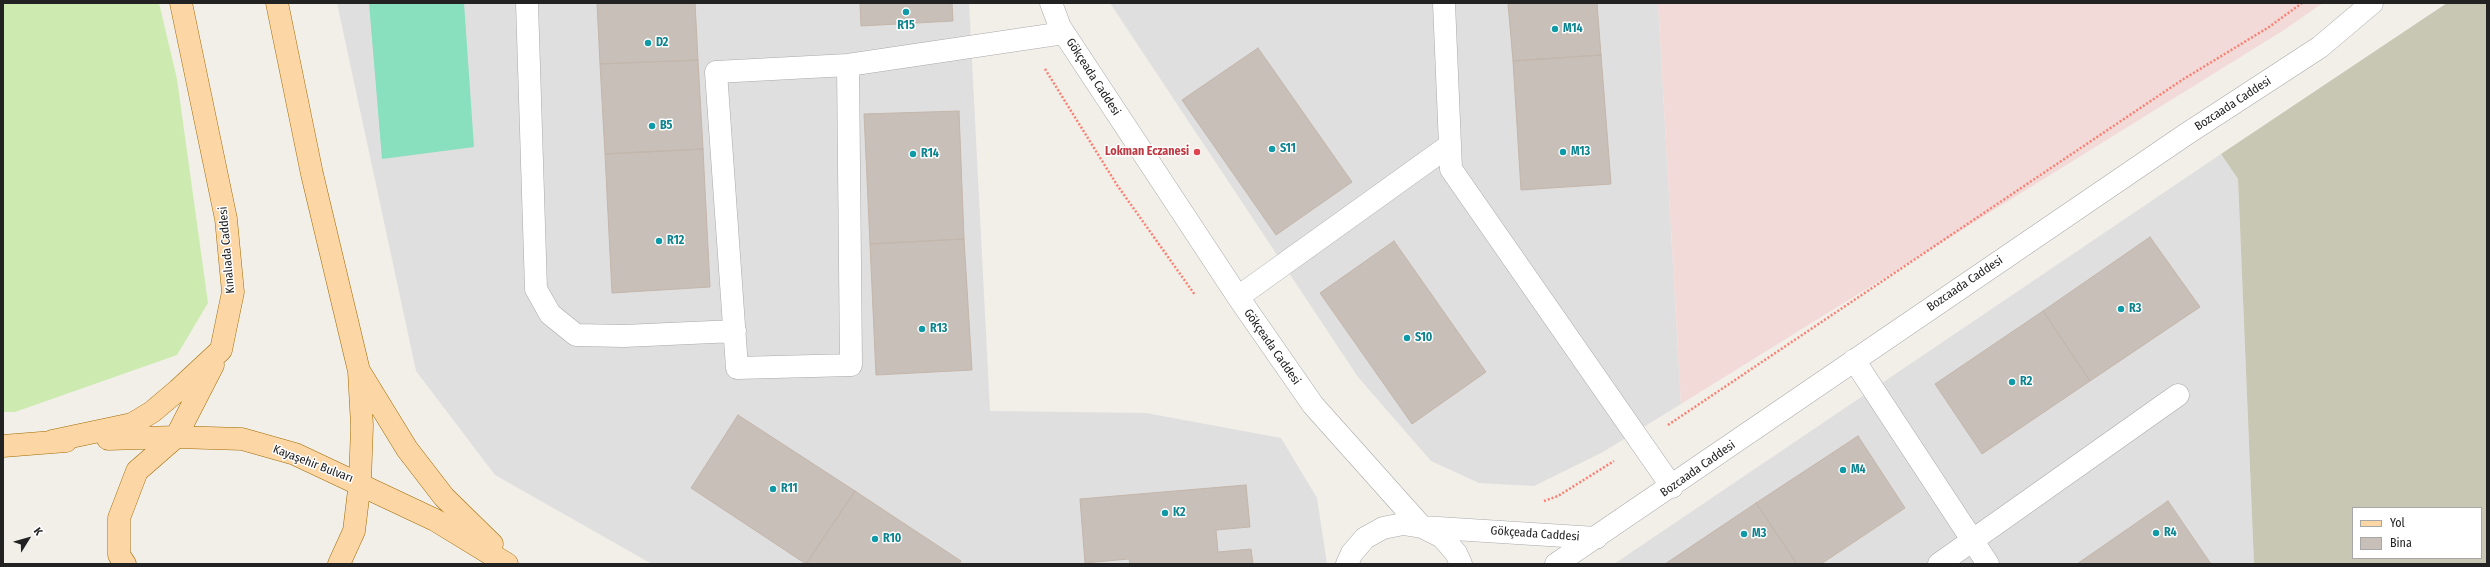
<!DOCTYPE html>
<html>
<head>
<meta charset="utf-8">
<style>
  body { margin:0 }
  #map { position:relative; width:2490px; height:567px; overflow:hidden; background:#f2efe9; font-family:"Fira Sans Condensed",sans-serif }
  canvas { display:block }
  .frame { position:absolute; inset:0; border:4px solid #222; pointer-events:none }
  .legend { position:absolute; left:2352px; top:507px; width:130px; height:52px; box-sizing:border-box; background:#fff; border:1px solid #a7a7a7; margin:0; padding:5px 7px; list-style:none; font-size:12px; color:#222 }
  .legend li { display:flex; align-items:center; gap:8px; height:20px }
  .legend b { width:20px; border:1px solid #a7a7a7 }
  .north { position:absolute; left:8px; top:519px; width:40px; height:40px; -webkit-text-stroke:3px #fff; paint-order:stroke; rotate:53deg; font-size:11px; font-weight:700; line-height:16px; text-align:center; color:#222 }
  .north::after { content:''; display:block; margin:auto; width:14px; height:18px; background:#222; clip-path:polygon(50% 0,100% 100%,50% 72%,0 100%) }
</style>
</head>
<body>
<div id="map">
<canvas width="2490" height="567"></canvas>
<div class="frame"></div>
<ul class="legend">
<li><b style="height:5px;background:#fcd6a4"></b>Yol</li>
<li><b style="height:11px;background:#c7bfb8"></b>Bina</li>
</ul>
<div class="north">K</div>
</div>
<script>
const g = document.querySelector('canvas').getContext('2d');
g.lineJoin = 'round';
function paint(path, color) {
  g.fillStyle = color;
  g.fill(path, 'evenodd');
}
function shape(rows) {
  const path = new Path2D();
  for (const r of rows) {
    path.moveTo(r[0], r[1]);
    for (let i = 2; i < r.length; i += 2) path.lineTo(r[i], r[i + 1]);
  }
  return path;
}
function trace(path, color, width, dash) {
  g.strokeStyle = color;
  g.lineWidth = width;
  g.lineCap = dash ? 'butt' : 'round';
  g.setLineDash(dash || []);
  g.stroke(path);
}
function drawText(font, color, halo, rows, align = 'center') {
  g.font = font + ' "Fira Sans Condensed",sans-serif';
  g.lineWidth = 3;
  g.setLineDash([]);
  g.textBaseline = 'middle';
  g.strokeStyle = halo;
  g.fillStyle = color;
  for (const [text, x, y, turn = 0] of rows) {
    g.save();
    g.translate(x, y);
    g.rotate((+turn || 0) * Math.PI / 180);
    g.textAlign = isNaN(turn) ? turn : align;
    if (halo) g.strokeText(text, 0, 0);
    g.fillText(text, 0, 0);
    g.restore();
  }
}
const residential = shape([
  [337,3,969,3,990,411,1146,413,1281,438,1317,498,1327,564,652,564,495,475,416,371],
  [1110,3,1658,3,1681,404,1603,452,1534,486,1479,483,1431,461,1358,377],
  [2221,154,2238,179,2254,564,1614,564]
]);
const commercial = shape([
  [1658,3,2323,3,2284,30,1681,404]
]);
const construction = shape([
  [2447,3,2487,3,2487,564,2254,564,2238,179,2221,154],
  [2353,508,2481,508,2481,558,2353,558]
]);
const grass = shape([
  [3,3,159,3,177,79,208,303,177,355,15,412,3,412]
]);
const pitch = shape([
  [369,3,464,3,474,147,382,159]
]);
const building = shape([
  [597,3,695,3,698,60,600,64,597,3],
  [860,3,952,3,953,21,861,26,860,3],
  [1508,3,1597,3,1601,55,1513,61,1508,3],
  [1258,48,1352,182,1276,235,1182,100,1258,48],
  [1601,55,1611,184,1521,190,1513,61,1601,55],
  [698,60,703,149,605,154,600,64,698,60],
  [959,111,964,239,870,244,864,114,959,111],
  [703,149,710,287,612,293,605,154,703,149],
  [2150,237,2200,307,2090,381,2043,311,2150,237],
  [964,239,972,370,876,375,870,244,964,239],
  [1394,241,1486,372,1412,424,1320,293,1394,241],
  [2043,311,2090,381,1982,454,1935,384,2043,311],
  [738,415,855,491,806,564,691,488,738,415],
  [1858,436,1905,508,1821,564,1797,564,1756,503,1858,436],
  [1246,485,1250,527,1216,530,1218,552,1251,549,1253,564,1130,564,1129,559,1085,563,1080,499,1246,485],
  [855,491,961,561,959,564,806,564,855,491],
  [2168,501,2211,564,2077,564,2168,501],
  [1756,503,1797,564,1665,564,1756,503]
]);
const path = shape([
  [1045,69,1117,185,1195,295],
  [1668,425,2182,80,2269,27,2302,3],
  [1544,501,1558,496,1614,461]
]);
const minor = shape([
  [527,3,536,289,550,314,576,335,624,336,735,331],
  [1051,3,1060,27,1238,297,1313,405,1422,527,1596,538],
  [1444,3,1451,169,1672,487],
  [848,65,851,365,737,368,716,72,848,65,1064,33],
  [1238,297,1450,145],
  [1854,360,1988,564],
  [1347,564,1352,553,1365,538,1383,528,1403,524,1422,527,1442,537,1456,553,1461,564],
  [1556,564,2185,135,2320,47,2372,3],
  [1939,564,2178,395]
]);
const major = shape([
  [277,3,312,174,359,371,362,426,360,482,354,531,339,564],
  [361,374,407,449,444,497,492,544],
  [108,439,176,437,242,439,295,454,435,520,507,564],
  [52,441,132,424,152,412,178,390,221,350,233,292,226,219,181,3],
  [3,446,66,441],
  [125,564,119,555,119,518,137,471,176,437,213,365]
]);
const markers = [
  [906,12,4,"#0f9aa8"],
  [1555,29,4,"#0f9aa8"],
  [648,43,4,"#0f9aa8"],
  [652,126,4,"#0f9aa8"],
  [1272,149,4,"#0f9aa8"],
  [1197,152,4,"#e0444e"],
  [1563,152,4,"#0f9aa8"],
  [913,154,4,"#0f9aa8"],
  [659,241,4,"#0f9aa8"],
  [2121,309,4,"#0f9aa8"],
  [922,329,4,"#0f9aa8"],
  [1407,338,4,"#0f9aa8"],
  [2012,382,4,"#0f9aa8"],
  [1843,470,4,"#0f9aa8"],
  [773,489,4,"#0f9aa8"],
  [1165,513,4,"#0f9aa8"],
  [2156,533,4,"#0f9aa8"],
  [1744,534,4,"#0f9aa8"],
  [875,539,4,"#0f9aa8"]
];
const cultureNames = [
  ["R15",906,26,"center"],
  ["M14",1563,29],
  ["D2",656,43],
  ["B5",660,126],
  ["S11",1280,149],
  ["M13",1571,152],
  ["R14",921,154],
  ["R12",667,241],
  ["R3",2129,309],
  ["R13",930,329],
  ["S10",1415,338],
  ["R2",2020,382],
  ["M4",1851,470],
  ["R11",781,489],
  ["K2",1173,513],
  ["R4",2164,533],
  ["M3",1752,534],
  ["R10",883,539]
];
const streetNames = [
  ["Gökçeada Caddesi",1093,77,57],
  ["Bozcaada Caddesi",2233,104,-33],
  ["Kınalıada Caddesi",227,250,-95],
  ["Bozcaada Caddesi",1965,284,-34],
  ["Gökçeada Caddesi",1272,347,55],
  ["Kayaşehir Bulvarı",313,464,21],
  ["Bozcaada Caddesi",1698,469,-35],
  ["Gökçeada Caddesi",1535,534,4]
];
const healthNames = [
  ["Lokman Eczanesi",1189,152]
];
paint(residential, '#e0dfdf');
paint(commercial, '#f2dad9');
paint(construction, '#c7c7b4');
paint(grass, '#cdebb0');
paint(pitch, '#88e0be');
paint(building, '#c7bfb8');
trace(building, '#c4b6ab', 1);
trace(minor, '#a9a9a9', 23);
trace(major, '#a06b00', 23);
trace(path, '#fa8072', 2.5, [2, 2]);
trace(minor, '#fff', 22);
trace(major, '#fcd6a4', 22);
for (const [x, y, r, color] of markers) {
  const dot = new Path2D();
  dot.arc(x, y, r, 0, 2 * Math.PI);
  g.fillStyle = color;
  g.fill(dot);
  trace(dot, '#fff', 1.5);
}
drawText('bold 12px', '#0d838f', '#fff', cultureNames, 'left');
drawText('12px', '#222', '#fff', streetNames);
drawText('bold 12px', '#be3a42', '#fff', healthNames, 'right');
</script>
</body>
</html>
